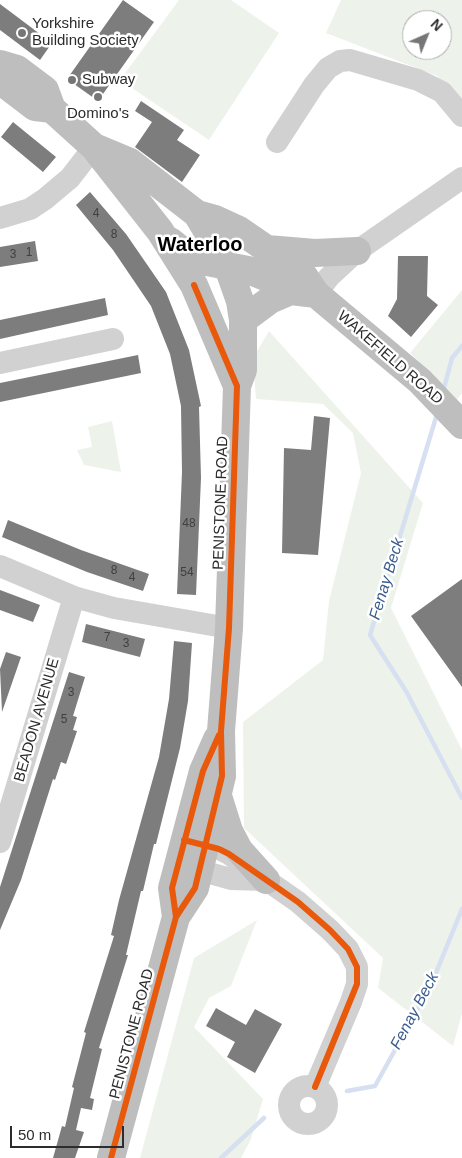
<!DOCTYPE html>
<html>
<head>
<meta charset="utf-8">
<style>
  body { margin:0 }
  #map { position:relative; width:462px; height:1158px; overflow:hidden; background:#fff; font-family:Arial,sans-serif }
  canvas { display:block }
  .north { position:absolute; left:402px; top:10px; width:50px; height:50px; box-sizing:border-box; background:#fff; border:1px solid #ababab; border-radius:50%; rotate:44deg; font-size:14px; font-weight:700; line-height:20px; text-align:center; color:#2c2c2c }
  .north::after { content:''; display:block; margin:auto; width:18px; height:22px; background:#767676; clip-path:polygon(50% 0,100% 100%,50% 72%,0 100%) }
  .scale { position:absolute; left:10px; top:1126px; width:114px; height:22px; box-sizing:border-box; border:2px solid #2c2c2c; border-top:0; padding-left:6px; font-size:15px; line-height:18px; white-space:nowrap; color:#2c2c2c; -webkit-text-stroke:4px #fff; paint-order:stroke }
</style>
</head>
<body>
<div id="map">
<canvas width="462" height="1158"></canvas>
<div class="north">N</div>
<div class="scale">50 m</div>
</div>
<script>
const g = document.querySelector('canvas').getContext('2d');
g.lineJoin = 'round';
function paint(path, color) {
  g.fillStyle = color;
  g.fill(path, 'evenodd');
}
function shape(rows) {
  const path = new Path2D();
  for (const r of rows) {
    if (r.length === 3) {
      path.moveTo(r[0] + r[2], r[1]);
      path.arc(r[0], r[1], r[2], 0, 2 * Math.PI);
      continue;
    }
    path.moveTo(r[0], r[1]);
    for (let i = 2; i < r.length; i += 2) path.lineTo(r[i], r[i + 1]);
  }
  return path;
}
function trace(path, color, width, dash) {
  g.strokeStyle = color;
  g.lineWidth = width;
  g.lineCap = dash ? 'butt' : 'round';
  g.setLineDash(dash || []);
  g.stroke(path);
}
function drawText(font, color, halo, rows, align = 'center') {
  g.font = font + ' Arial,sans-serif';
  g.lineWidth = 5;
  g.setLineDash([]);
  g.textBaseline = 'middle';
  g.strokeStyle = halo;
  g.fillStyle = color;
  for (const [text, x, y, turn = 0] of rows) {
    g.save();
    g.translate(x, y);
    g.rotate((+turn || 0) * Math.PI / 180);
    g.textAlign = isNaN(turn) ? turn : align;
    if (halo) g.strokeText(text, 0, 0);
    g.fillText(text, 0, 0);
    g.restore();
  }
}
const green = shape([
  [179,0,231,0,279,33,209,140,120,80],
  [341,0,462,0,462,110,437,76,326,33],
  [412,20,442,20,442,50,412,50],
  [462,290,462,393,457,400,410,353],
  [269,331,423,503,391,608,462,750,462,1013,453,1046,378,988,383,958,244,828,243,722,323,660,329,601,361,473,353,433,323,404,256,399,253,358],
  [112,421,121,472,84,465,77,450,92,447,88,427],
  [257,920,231,986,209,998,194,1027,263,1099,251,1139,241,1158,140,1158,194,958]
]);
const stream = shape([
  [443,392,452,358,462,346],
  [437,414,370,635,406,691,462,798],
  [347,1091,375,1086,431,985,462,909],
  [221,1158,264,1118]
]);
const building = shape([
  [123,0,154,22,98,101,67,79],
  [0,4,52,43,40,60,0,30],
  [141,101,184,130,177,140,200,155,182,182,135,147,152,122,135,111],
  [13,122,56,157,43,172,1,137],
  [90,192,126,234,166,292,189,350,201,406,199,407,201,478,196,595,177,594,182,472,181,406,170,354,151,306,113,250,76,205],
  [35,241,38,261,0,267,0,247],
  [398,256,428,256,427,296,438,305,411,337,388,316,397,299],
  [105,298,108,315,0,339,0,320],
  [138,355,141,373,0,402,0,383],
  [314,416,330,418,318,555,282,553,284,448,311,450],
  [8,520,81,550,149,574,143,591,87,572,2,537],
  [462,579,462,687,411,616],
  [0,590,40,605,33,622,0,610],
  [86,624,145,639,140,657,82,642],
  [174,641,192,643,188,701,180,748,156,844,154,844,143,891,141,891,126,955,128,955,99,1048,102,1049,90,1098,94,1099,92,1110,81,1108,76,1130,84,1132,75,1158,53,1158,62,1126,65,1127,74,1088,72,1087,86,1033,84,1032,114,936,111,935,119,900,159,757,169,699],
  [6,652,21,657,2,712,0,669],
  [69,672,85,677,73,716,77,717,73,730,77,731,66,764,61,762,55,780,53,779,21,880,0,930,0,887],
  [216,1008,246,1025,255,1009,282,1024,255,1073,227,1057,235,1042,206,1026]
]);
const minor = shape([
  [277,142,314,85,328,68,340,61,350,60,418,80,442,92,462,116],
  [0,218,30,209,45,199,70,178,94,147],
  [316,294,329,277,357,251,462,178],
  [0,363,113,339],
  [0,566,74,597,114,608,229,628],
  [0,842,74,597],
  [190,842,219,849,229,854,298,902,330,930,348,949,357,967,357,984,351,1002,315,1087],
  [184,866,231,879,266,880],
  [308,1105,19]
]);
const highway = shape([
  [0,64,17,69,45,90,52,109,94,147,130,162,197,214,227,264,240,301,243,320,243,370,237,386,229,628,221,731,222,776,195,888,176,917,111,1158],
  [0,77,6,85,35,107,52,109],
  [94,147,160,231,194,285,237,386],
  [197,214,215,219,239,230,293,267,304,276,316,294,420,381,462,425],
  [170,241,180,249,202,261,248,270,273,280,291,291,316,294],
  [267,249,315,253,357,251],
  [243,320,270,300,291,291],
  [218,796,229,831,239,850,266,880],
  [176,917,172,888,203,771,217,739]
]);
const cycleway = shape([
  [184,840,219,849,229,854,298,902,330,930,348,949,357,967,357,984,315,1087],
  [176,917,172,888,203,771,219,735],
  [111,1158,176,917,195,888,222,776,221,731,229,628,237,386,194,285]
]);
const markers = [
  [22,33,5,"#767676"],
  [72,80,5,"#767676"],
  [98,97,5,"#767676"]
];
const numberNames = [
  ["4",96,214],
  ["8",114,235],
  ["1",29,253],
  ["3",13,255],
  ["48",189,524],
  ["8",114,571],
  ["54",187,573],
  ["4",132,578],
  ["7",107,638],
  ["3",126,644],
  ["3",71,693],
  ["5",64,720]
];
const poiNames = [
  ["Yorkshire",32,24],
  ["Building Society",32,41],
  ["Subway",82,80],
  ["Domino's",98,114,"center"]
];
const streetNames = [
  ["WAKEFIELD ROAD",390,358,41],
  ["PENISTONE ROAD",221,503,-88],
  ["BEADON AVENUE",37,720,-74],
  ["PENISTONE ROAD",132,1034,-75]
];
const waterNames = [
  ["Fenay Beck",387,579,-73],
  ["Fenay Beck",415,1011,-62]
];
const districtNames = [
  ["Waterloo",200,245]
];
paint(green, '#edf3ea');
trace(stream, '#d6e0f0', 4.5);
paint(building, '#7d7d7d');
trace(minor, '#d1d1d1', 22);
trace(highway, '#bebebe', 28);
trace(cycleway, '#e8590c', 6);
for (const [x, y, r, color] of markers) {
  const dot = new Path2D();
  dot.arc(x, y, r, 0, 2 * Math.PI);
  g.fillStyle = color;
  g.fill(dot);
  trace(dot, '#fff', 2);
}
drawText('12px', '#404040', null, numberNames);
drawText('15px', '#2c2c2c', '#fff', poiNames, 'left');
drawText('15px', '#2c2c2c', '#fff', streetNames);
drawText('italic 16px', '#3b5c8d', '#fff', waterNames);
drawText('bold 20px', '#000', '#fff', districtNames);
</script>
</body>
</html>
